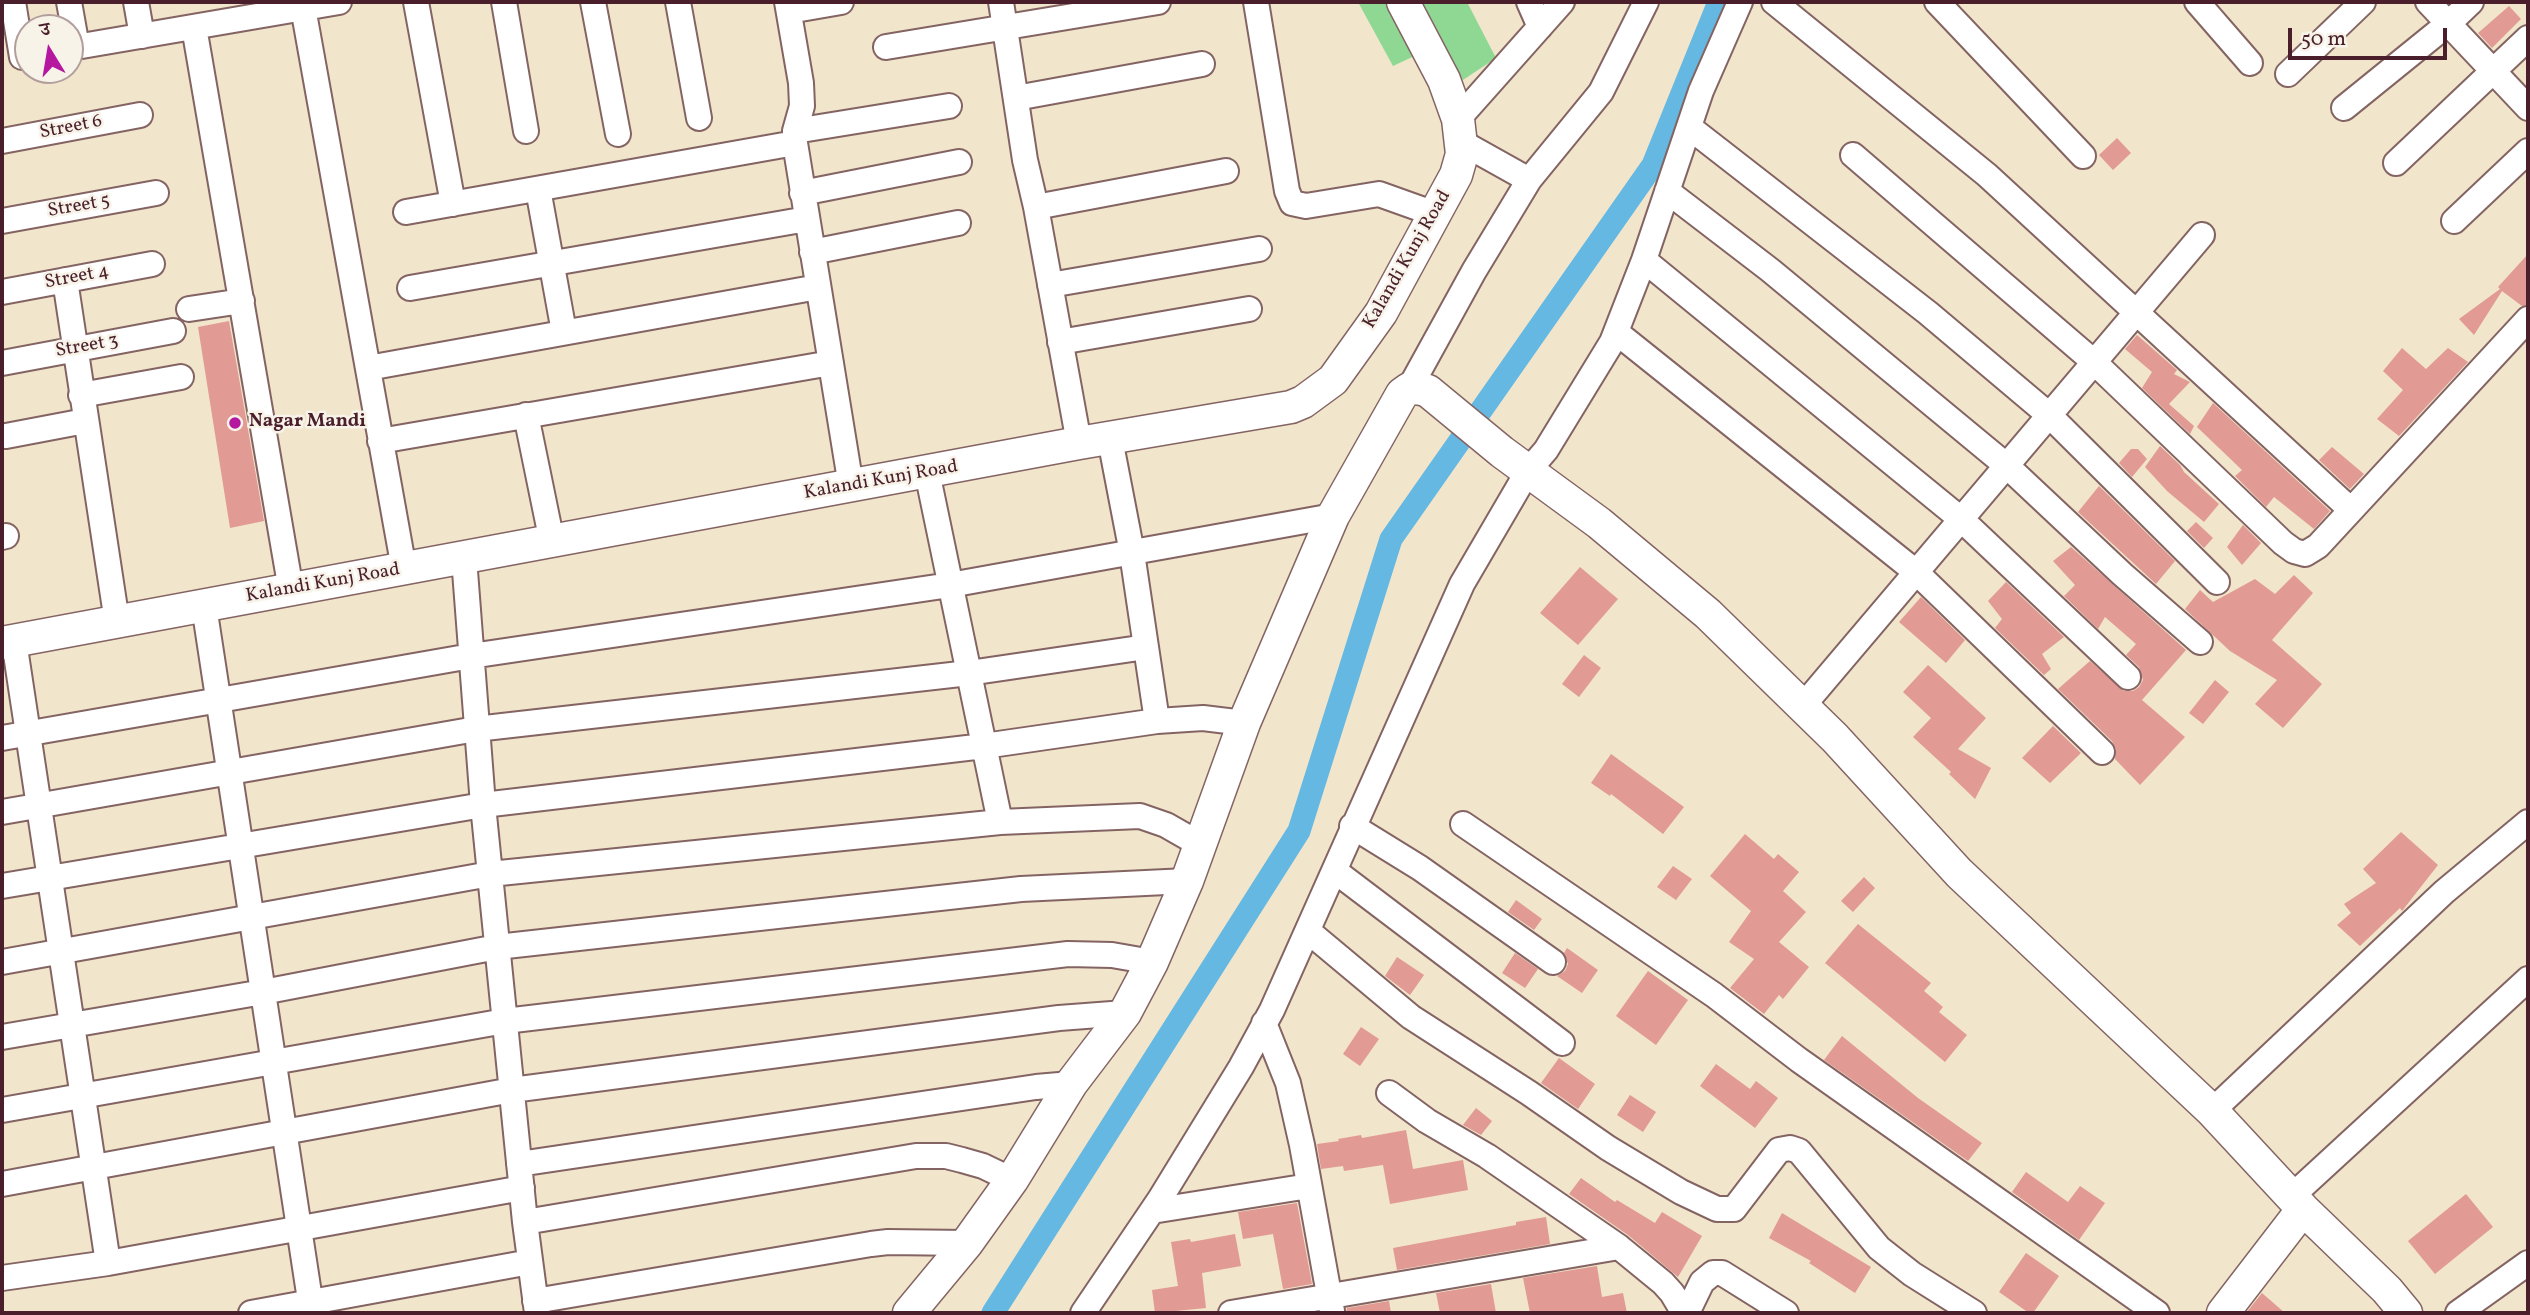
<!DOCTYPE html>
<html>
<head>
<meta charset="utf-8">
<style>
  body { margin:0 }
  #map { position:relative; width:2530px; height:1315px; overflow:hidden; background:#f1e5cc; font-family:Vollkorn,"Noto Serif Devanagari",serif }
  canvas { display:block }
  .frame { position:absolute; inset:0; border:4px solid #4a1f2b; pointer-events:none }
  .north { position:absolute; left:14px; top:14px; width:70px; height:70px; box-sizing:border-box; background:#f7f3e8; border:2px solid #b29e9c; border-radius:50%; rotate:349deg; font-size:19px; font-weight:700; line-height:28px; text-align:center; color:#4a1f2b }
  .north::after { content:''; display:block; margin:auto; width:24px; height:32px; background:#b5179e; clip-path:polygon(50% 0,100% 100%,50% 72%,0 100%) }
  .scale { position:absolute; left:2288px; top:28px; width:159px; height:32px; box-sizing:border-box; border:4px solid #4a1f2b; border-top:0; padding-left:9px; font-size:21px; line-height:24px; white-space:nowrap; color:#4a1f2b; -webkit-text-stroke:5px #f7f3e8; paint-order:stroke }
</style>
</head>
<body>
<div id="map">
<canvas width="2530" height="1315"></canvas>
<div class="frame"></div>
<div class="north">उ</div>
<div class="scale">50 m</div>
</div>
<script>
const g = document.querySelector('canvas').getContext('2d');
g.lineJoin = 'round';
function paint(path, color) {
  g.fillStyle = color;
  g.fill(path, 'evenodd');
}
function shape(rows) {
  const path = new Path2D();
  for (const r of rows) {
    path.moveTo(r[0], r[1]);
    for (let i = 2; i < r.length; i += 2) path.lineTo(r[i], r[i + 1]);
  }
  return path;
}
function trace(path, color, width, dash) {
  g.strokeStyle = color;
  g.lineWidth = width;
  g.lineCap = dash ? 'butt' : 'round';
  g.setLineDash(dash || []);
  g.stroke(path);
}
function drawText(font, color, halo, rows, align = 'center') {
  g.font = font + ' Vollkorn,serif';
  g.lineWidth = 5;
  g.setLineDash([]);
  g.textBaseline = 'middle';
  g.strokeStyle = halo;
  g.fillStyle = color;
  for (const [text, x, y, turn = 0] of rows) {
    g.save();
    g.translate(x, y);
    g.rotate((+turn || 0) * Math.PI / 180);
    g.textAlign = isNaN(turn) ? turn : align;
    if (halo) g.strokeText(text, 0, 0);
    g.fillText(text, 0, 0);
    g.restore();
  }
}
const green = shape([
  [1358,2,1396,2,1423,52,1393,66],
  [1420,2,1467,2,1496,58,1463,80]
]);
const canal = shape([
  [993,1313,1299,831,1391,539,1653,165,1719,2]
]);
const building = shape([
  [2509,6,2521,19,2492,48,2478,33],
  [2117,138,2131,153,2113,170,2099,155],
  [2528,254,2528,305,2522,306,2502,291,2474,335,2459,319,2500,289,2498,287],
  [229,321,264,521,230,528,198,327],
  [2137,335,2177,370,2174,374,2190,382,2169,404,2194,426,2190,434,2142,388,2152,372,2125,349],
  [2402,348,2426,369,2448,348,2468,362,2399,436,2377,419,2403,390,2383,371],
  [2213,403,2330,511,2314,529,2274,497,2266,507,2235,476,2242,470,2197,427],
  [2160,446,2180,465,2184,472,2219,504,2204,522,2167,491,2145,467],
  [2332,447,2364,474,2350,489,2319,460],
  [2131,449,2138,449,2147,459,2132,477,2119,463],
  [2099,486,2175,561,2156,584,2078,512],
  [2196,522,2213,538,2204,548,2187,531],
  [2243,525,2261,543,2242,565,2227,547],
  [2071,547,2186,650,2142,700,2185,737,2140,785,2115,759,2116,749,2112,741,2058,689,2090,661,2124,691,2133,691,2139,687,2143,680,2139,667,2126,655,2136,644,2105,617,2098,629,2064,596,2075,585,2053,561],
  [1580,567,1618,599,1578,645,1540,613],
  [2294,575,2313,593,2272,640,2322,684,2283,728,2255,704,2277,680,2230,651,2185,609,2200,590,2213,602,2255,579,2275,594],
  [2006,582,2064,637,2042,654,2051,669,2044,675,1995,628,2002,619,1988,601],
  [1921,597,1965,640,1946,663,1899,622],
  [1584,655,1601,668,1579,697,1562,684],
  [1928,665,1986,718,1958,749,1991,768,1975,799,1949,774,1951,772,1913,737,1931,718,1903,692],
  [2215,680,2229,692,2203,724,2189,713],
  [2053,726,2081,753,2050,783,2022,758],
  [1611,754,1684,807,1663,834,1611,794,1610,796,1591,783],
  [2401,832,2438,865,2402,911,2400,908,2360,946,2337,925,2351,913,2344,904,2376,883,2363,869],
  [1745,834,1774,859,1778,854,1799,872,1783,891,1806,912,1779,942,1809,967,1783,999,1779,995,1764,1014,1730,988,1754,959,1729,942,1751,911,1710,876],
  [1673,866,1692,879,1676,900,1657,887],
  [1864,877,1875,888,1853,912,1841,901],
  [1516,900,1542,919,1534,930,1508,912],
  [1858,924,1931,983,1924,991,1943,1007,1939,1012,1967,1035,1945,1062,1825,963],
  [1567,948,1598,970,1582,993,1557,976,1565,971,1568,964,1564,953],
  [1515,953,1538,969,1525,988,1502,973],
  [1397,957,1424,975,1410,995,1385,976],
  [1648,971,1688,1000,1656,1045,1616,1016],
  [1361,1027,1379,1039,1360,1066,1343,1054],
  [1842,1036,1918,1098,1982,1143,1968,1161,1824,1060],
  [1559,1058,1595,1084,1578,1109,1541,1083],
  [1716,1064,1750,1089,1756,1081,1778,1098,1755,1128,1700,1086],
  [1630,1095,1656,1112,1643,1132,1617,1115],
  [1476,1108,1492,1121,1481,1135,1463,1125],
  [1406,1130,1413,1169,1463,1160,1468,1190,1390,1204,1383,1165,1344,1171,1343,1166,1321,1169,1317,1144,1339,1141,1338,1139,1361,1135,1362,1138],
  [2026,1172,2068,1202,2080,1186,2105,1203,2079,1240,2012,1192],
  [1581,1178,1615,1202,1617,1200,1655,1223,1662,1212,1702,1236,1678,1277,1628,1235,1569,1194],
  [2466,1194,2493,1227,2435,1274,2408,1241],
  [1297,1203,1312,1284,1283,1289,1273,1234,1243,1239,1238,1212],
  [1782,1213,1871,1267,1855,1293,1809,1263,1811,1261,1769,1238],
  [1546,1217,1550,1244,1397,1270,1393,1248,1516,1225,1516,1222],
  [1235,1234,1241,1266,1202,1273,1206,1308,1155,1313,1152,1290,1178,1286,1171,1242,1190,1239,1191,1242],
  [2026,1253,2059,1276,2033,1313,2029,1313,1999,1292],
  [1597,1266,1602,1297,1623,1293,1627,1313,1530,1313,1523,1278],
  [1491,1284,1496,1313,1440,1313,1436,1293],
  [2262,1293,2285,1313,2246,1313],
  [1389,1301,1391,1313,1346,1313,1347,1308]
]);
const minor = shape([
  [13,2,22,57],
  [69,2,77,47],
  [136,2,142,36],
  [302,2,404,569],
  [416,2,453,204],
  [504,2,526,131],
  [593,2,618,134],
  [678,2,699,118],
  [787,2,801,83,802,106,795,131,795,143,851,486],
  [1001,2,1025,160,1036,207,1079,443],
  [1256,2,1287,191,1292,203,1306,206,1379,194,1435,214],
  [1529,2,1540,27],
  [1774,2,1987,175,2351,510],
  [1937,2,2083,156],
  [2197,2,2250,63],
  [2428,2,2528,108],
  [789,11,841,2],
  [194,27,291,590],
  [886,47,1158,2],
  [70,48,339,2],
  [2288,74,2363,2],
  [1016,98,1202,64],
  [2344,108,2449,23,2471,2],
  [1458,119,1562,2],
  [1689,127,1928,313,2049,415,2217,582],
  [795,131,949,106],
  [2,141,140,115],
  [1461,142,1529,180],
  [1853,155,2094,362,2283,543,2294,551,2305,554,2318,546,2528,319],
  [2396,163,2528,38],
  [538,189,564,332],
  [1667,191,1770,270,2007,466,2122,574,2200,642],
  [802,193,959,162],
  [1036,207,1226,171],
  [406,212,795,143],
  [2,221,156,193],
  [2454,221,2528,151],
  [812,252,958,223],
  [1644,260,1962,520,2128,677],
  [65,280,117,622],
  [1050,285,1259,249],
  [410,288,807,219],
  [2,292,152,264],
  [189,309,242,301],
  [1616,332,1916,572,2102,752],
  [1060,342,1249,309],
  [2,363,173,331],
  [368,368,818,287],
  [1409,389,1474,271,1529,180,1601,92,1646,2],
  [81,395,181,377],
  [526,415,552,542],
  [6,436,85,421],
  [1110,439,1132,553,1157,721],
  [380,441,831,363],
  [927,472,1000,822],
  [2,537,6,536],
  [464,558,483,805,525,1222,537,1313],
  [204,606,312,1313],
  [14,641,108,1263],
  [1802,707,2202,235],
  [2,738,471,656,950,585,1333,516],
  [2,812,476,729,969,673,1146,647],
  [1463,824,1714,995,1799,1060,2157,1313],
  [1352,826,1420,868,1553,962],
  [1335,871,1562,1043],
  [2,886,483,805,984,746,1157,721,1203,718,1244,723],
  [1308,931,1411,1017,1529,1093,1608,1148,1681,1192,1717,1209,1734,1209,1779,1150,1790,1148,1799,1151,1879,1248,1912,1274,1974,1313],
  [2,962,490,874,1000,822,1140,816,1166,825,1201,845],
  [1264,1023,1288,1083,1302,1145,1332,1311],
  [2,1037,263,992,497,947,1021,889,1187,881],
  [1389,1093,1427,1121,1487,1156,1619,1247,1663,1283,1672,1293,1684,1313],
  [2,1110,505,1021,1068,954,1112,955,1152,962],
  [2212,1111,2444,892,2528,822],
  [519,1164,1036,1087,1071,1084],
  [2,1184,512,1090,1059,1018,1125,1013],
  [2292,1196,2528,979],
  [1152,1211,1309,1186],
  [525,1222,916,1156,946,1156,962,1160,983,1166,1012,1180],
  [2,1278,108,1263,522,1188],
  [535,1301,871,1244,888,1242,967,1243],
  [251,1313,530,1262],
  [1083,1313,1160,1199,1241,1067,1272,1010,1462,584,1528,471,1546,450,1612,342,1644,260,1701,91,1740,2],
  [1231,1313,1619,1247],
  [1687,1313,1702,1282,1713,1273,1722,1273,1786,1313],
  [2458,1313,2528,1263]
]);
const tertiary = shape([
  [2,643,1079,443,1291,407,1303,402,1333,380,1381,313,1456,175,1462,154,1458,119,1444,80,1403,2],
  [909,1313,967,1243,1012,1180,1071,1084,1125,1013,1152,962,1187,881,1244,723,1333,516,1402,394,1409,389,1418,388,1428,391,1502,452,1599,523,1708,614,1835,738,1959,873,2212,1111,2303,1209,2387,1290,2406,1313],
  [2223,1313,2303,1209]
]);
const markers = [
  [235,423,7,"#b5179e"]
];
const streetNames = [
  ["Street 6",71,128,-11],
  ["Street 5",79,207,-10],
  ["Kalandi Kunj Road",1408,260,-60],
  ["Street 4",77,278,-11],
  ["Street 3",87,347,-10],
  ["Kalandi Kunj Road",881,481,-10],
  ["Kalandi Kunj Road",323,584,-10]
];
const poiNames = [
  ["Nagar Mandi",249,423]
];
paint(green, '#8fd894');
trace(canal, '#65b8e1', 23);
paint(building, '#e19a94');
trace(minor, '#846463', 28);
trace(tertiary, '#846463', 35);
trace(minor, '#fff', 24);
trace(tertiary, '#fff', 32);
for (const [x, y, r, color] of markers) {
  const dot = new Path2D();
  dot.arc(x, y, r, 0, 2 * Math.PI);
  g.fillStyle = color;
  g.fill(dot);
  trace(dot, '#f7f3e8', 2.5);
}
drawText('19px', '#4a1f2b', '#f7f3e8', streetNames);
drawText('bold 19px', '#4a1f2b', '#f7f3e8', poiNames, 'left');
</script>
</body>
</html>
